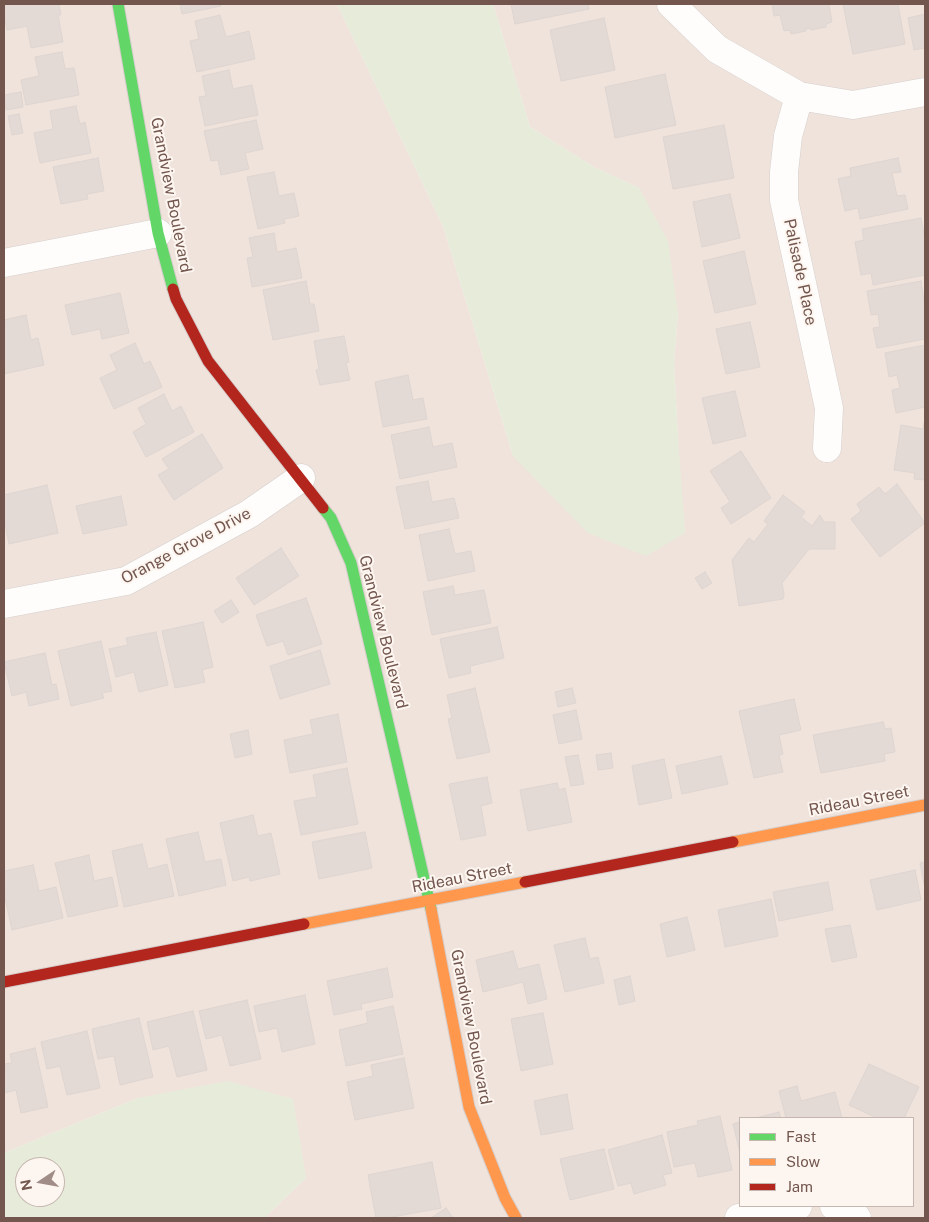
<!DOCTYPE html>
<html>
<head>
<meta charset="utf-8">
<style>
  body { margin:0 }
  #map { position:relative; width:929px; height:1222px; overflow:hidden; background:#f7f2ee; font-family:"Public Sans",sans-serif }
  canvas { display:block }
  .frame { position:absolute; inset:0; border:5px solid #73574f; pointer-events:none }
  .legend { position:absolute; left:739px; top:1117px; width:175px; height:90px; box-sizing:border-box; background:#fdf6f0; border:1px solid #c6b6b0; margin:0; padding:6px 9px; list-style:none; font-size:15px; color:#73574f }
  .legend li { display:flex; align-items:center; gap:10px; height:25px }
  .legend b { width:25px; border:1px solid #c6b6b0 }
  .north { position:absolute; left:15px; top:1157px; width:50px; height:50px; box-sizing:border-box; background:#fdf6f0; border:1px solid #c6b6b0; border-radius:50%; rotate:258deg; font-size:14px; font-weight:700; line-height:20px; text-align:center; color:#73574f }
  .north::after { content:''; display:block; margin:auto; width:18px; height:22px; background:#a18d87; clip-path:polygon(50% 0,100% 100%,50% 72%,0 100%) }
</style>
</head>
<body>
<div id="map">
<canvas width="929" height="1222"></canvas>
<div class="frame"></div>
<ul class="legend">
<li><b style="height:6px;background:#63d668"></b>Fast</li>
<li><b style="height:6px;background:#ff974d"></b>Slow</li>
<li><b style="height:6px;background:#b3261e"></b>Jam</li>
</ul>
<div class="north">N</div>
</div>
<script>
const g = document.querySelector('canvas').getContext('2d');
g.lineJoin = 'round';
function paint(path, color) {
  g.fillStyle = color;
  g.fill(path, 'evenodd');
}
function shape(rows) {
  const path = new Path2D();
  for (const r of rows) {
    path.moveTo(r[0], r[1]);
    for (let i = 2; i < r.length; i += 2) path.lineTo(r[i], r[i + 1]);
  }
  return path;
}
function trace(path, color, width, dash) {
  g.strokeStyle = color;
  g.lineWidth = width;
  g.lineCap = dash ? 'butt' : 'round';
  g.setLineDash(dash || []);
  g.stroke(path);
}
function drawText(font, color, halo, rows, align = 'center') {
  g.font = font + ' "Public Sans",sans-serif';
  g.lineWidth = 4;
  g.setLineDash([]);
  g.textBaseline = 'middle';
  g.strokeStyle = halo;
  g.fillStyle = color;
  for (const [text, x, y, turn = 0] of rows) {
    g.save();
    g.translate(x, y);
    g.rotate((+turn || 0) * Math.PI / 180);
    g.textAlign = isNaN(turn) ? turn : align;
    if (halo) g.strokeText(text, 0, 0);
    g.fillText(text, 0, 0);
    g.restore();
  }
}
const residential = shape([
  [4,4,337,4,443,226,513,456,678,439,674,361,678,314,639,188,594,167,530,127,493,4,925,4,925,1218,264,1218,306,1178,138,1098,4,1153],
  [740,1118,913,1118,913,1206,740,1206]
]);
const green = shape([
  [337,4,493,4,530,127,594,167,639,188,668,241,678,314,674,361,678,439,685,533,646,556,588,533,513,456,443,226],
  [228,1081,293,1099,306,1178,264,1218,4,1218,4,1153,138,1098],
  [25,1167,55,1167,55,1197,25,1197]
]);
const building = shape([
  [4,4,59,4,61,15,58,15,63,42,31,48,27,26,7,30,4,14,4,4],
  [180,4,220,4,221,6,182,14,180,4],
  [511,4,588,4,589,9,515,24,511,4],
  [772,4,833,4,829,5,832,22,826,24,826,27,811,30,810,28,806,29,806,31,791,34,790,30,784,31,780,15,774,16,772,4],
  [843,4,898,4,905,44,853,54,843,4],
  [925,14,925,48,914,50,908,18,925,14],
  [220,15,226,37,249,31,255,59,197,72,190,41,199,39,195,21,220,15],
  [604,18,615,70,561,81,550,30,604,18],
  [62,52,65,69,74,68,79,95,26,105,21,80,39,76,35,57,62,52],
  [229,70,233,89,252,85,258,115,205,126,199,97,206,96,202,76,229,70],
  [665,74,676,125,615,138,605,87,665,74],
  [21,92,23,107,6,110,4,95,21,92],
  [76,106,80,124,85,122,91,153,40,163,34,133,53,129,50,111,76,106],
  [19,114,23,133,12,135,8,116,19,114],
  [256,120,263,149,245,153,249,169,221,175,218,160,211,161,204,131,256,120],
  [724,125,734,178,673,189,663,137,724,125],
  [98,158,104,191,87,194,88,199,61,204,53,167,98,158],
  [898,158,901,172,892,173,897,196,905,195,908,209,860,219,858,208,845,211,838,179,851,176,850,168,898,158],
  [274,172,279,196,294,193,299,216,284,219,285,223,258,229,247,177,274,172],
  [730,194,740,238,702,247,693,202,730,194],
  [921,218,925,240,925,275,873,285,871,273,861,275,855,242,864,240,862,229,921,218],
  [274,233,277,252,296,248,302,278,252,287,247,258,253,257,249,238,274,233],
  [744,251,756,304,715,313,703,261,744,251],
  [306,281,310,304,314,304,319,331,273,340,263,290,306,281],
  [921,281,925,307,925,339,877,348,873,328,880,327,878,314,871,315,867,291,921,281],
  [120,293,129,333,102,339,100,329,72,335,65,305,120,293],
  [26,315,31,340,38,338,44,365,4,374,4,320,26,315],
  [750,322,760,367,726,374,716,329,750,322],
  [344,336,349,362,346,363,350,380,320,385,316,370,319,369,314,341,344,336],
  [135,343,144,364,150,361,162,387,114,409,100,378,117,370,110,355,135,343],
  [925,345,925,407,896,413,892,390,900,388,897,375,889,377,885,353,925,345],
  [408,375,413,400,423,398,427,419,383,427,375,382,408,375],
  [735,391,746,436,713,444,702,398,735,391],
  [164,394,172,411,181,406,194,432,146,457,133,432,146,424,138,408,164,394],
  [924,423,925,424,925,480,914,479,915,473,894,470,901,425,923,429,924,423],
  [429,427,433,447,452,443,457,467,400,479,391,435,429,427],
  [202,434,223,468,174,500,158,475,169,469,162,459,202,434],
  [741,451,771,498,731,524,721,508,730,502,710,471,741,451],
  [428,481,432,502,454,498,459,518,405,529,396,487,428,481],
  [897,484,925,523,880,557,851,519,861,511,857,504,879,487,885,494,897,484],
  [47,485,58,533,9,544,4,518,4,495,47,485],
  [783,495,805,512,801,517,812,526,820,515,824,522,835,522,835,549,809,549,782,583,784,595,783,599,739,606,732,560,749,538,754,542,768,524,764,521,783,495],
  [121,496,127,525,83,534,76,506,121,496],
  [449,529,455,554,471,551,475,571,428,581,419,535,449,529],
  [281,548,299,576,254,605,236,578,281,548],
  [705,572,712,583,702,589,695,578,705,572],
  [453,586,455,595,484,590,491,623,432,635,423,592,453,586],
  [306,598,322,644,288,655,283,641,267,646,256,615,306,598],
  [231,600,239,612,222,623,214,611,231,600],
  [203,622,213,667,202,670,205,682,175,688,162,631,203,622],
  [497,627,504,658,470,666,471,673,449,678,440,639,497,627],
  [156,632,168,685,139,692,134,672,116,677,109,649,128,645,126,638,156,632],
  [101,641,112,691,102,693,104,698,71,706,58,651,101,641],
  [320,650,330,684,280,699,270,666,320,650],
  [45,653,52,685,56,684,59,699,29,706,26,692,12,696,4,662,45,653],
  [475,688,490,752,457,759,448,719,452,718,447,695,475,688],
  [572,688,576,703,558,707,555,692,572,688],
  [794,699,801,730,779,735,783,754,779,755,783,772,754,778,739,711,794,699],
  [576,710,582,739,559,744,553,715,576,710],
  [338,714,347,762,290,773,284,740,313,734,310,720,338,714],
  [883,722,885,729,891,728,895,752,884,754,885,761,821,773,813,735,883,722],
  [248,730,252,754,235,758,230,734,248,730],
  [611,753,613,768,598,770,596,755,611,753],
  [578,755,584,784,571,786,565,757,578,755],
  [721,756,728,784,682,794,676,766,721,756],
  [664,759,672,798,639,805,632,766,664,759],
  [347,768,358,824,301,835,294,801,317,797,313,775,347,768],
  [487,777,492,803,481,806,486,835,461,840,449,784,487,777],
  [557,783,559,790,565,788,572,822,528,831,520,790,557,783],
  [253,815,258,836,271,833,280,874,250,881,249,877,233,881,220,823,253,815],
  [198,832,205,862,221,859,226,885,179,896,166,839,198,832],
  [365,832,372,868,319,879,312,842,365,832],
  [142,844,148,869,167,864,174,896,124,907,112,851,142,844],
  [89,855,94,881,112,877,118,906,68,917,55,863,89,855],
  [925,862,925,889,920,863,925,862],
  [33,865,39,891,56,887,63,918,12,930,4,893,4,871,33,865],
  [915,870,921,900,877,910,870,880,915,870],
  [828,882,833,910,779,921,773,892,828,882],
  [771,899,778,936,725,947,718,910,771,899],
  [687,917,695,950,667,957,660,924,687,917],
  [850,925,857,957,832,962,825,929,850,925],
  [585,938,590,959,598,957,604,983,565,992,554,945,585,938],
  [513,951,518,969,539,964,547,999,528,1004,523,982,483,992,476,960,513,951],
  [387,968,393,997,361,1004,362,1009,334,1015,327,981,387,968],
  [630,976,635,1001,619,1005,614,980,630,976],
  [305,995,315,1044,282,1052,277,1028,259,1032,254,1006,305,995],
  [247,1000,261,1059,230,1066,222,1035,206,1039,199,1011,247,1000],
  [393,1006,403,1054,346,1066,339,1030,368,1023,366,1012,393,1006],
  [193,1011,207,1070,177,1077,169,1046,153,1050,147,1022,193,1011],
  [543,1013,553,1064,521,1071,511,1019,543,1013],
  [139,1018,153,1077,120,1085,114,1056,98,1059,92,1029,139,1018],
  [87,1031,100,1088,67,1095,60,1066,47,1069,41,1042,87,1031],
  [35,1048,48,1107,21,1113,16,1090,4,1093,4,1064,12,1063,10,1054,35,1048],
  [404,1058,414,1108,355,1120,347,1082,373,1076,371,1065,404,1058],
  [869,1064,919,1087,904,1118,877,1118,849,1105,869,1064],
  [797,1086,801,1101,835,1092,842,1118,786,1118,779,1091,797,1086],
  [567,1094,573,1129,541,1135,534,1101,567,1094],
  [779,1112,781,1118,756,1118,779,1112],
  [720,1116,732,1170,698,1177,695,1163,674,1167,667,1132,698,1125,697,1121,720,1116],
  [740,1122,740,1153,733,1124,740,1122],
  [662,1135,672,1173,663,1175,666,1185,634,1194,631,1183,618,1186,608,1150,662,1135],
  [604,1149,614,1189,570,1200,560,1159,604,1149],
  [432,1162,441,1208,387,1218,376,1218,368,1175,432,1162],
  [446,1208,453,1218,431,1218,446,1208]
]);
const street = shape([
  [671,4,717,49,799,96,853,105,925,92],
  [799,96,788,136,784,172,784,200,829,408,827,448],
  [4,263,158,233],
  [4,604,126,581,249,514,301,478],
  [834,1206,850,1209,857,1218],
  [739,1218,798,1206]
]);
const fast = shape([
  [118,4,158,233,173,289],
  [323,508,331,518,351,563,431,909]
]);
const slow = shape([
  [733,842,925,805],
  [431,909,469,1107,505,1198,516,1218],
  [304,924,525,882]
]);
const jam = shape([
  [173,289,176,299,208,361,323,508],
  [525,882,733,842],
  [4,982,304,924]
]);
const streetNames = [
  ["Grandview Boulevard",171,195,79],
  ["Palisade Place",800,272,78],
  ["Orange Grove Drive",186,546,-28],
  ["Grandview Boulevard",383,632,76],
  ["Rideau Street",859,801,-11],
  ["Rideau Street",462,878,-11],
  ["Grandview Boulevard",471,1027,79]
];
paint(residential, '#efe3dc');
paint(green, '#e7ecda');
paint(building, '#e3dad5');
trace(building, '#dfd5d1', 1);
trace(street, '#d6cfcc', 29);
trace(fast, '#d6cdca', 13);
trace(slow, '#d6cdca', 13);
trace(jam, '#d6cdca', 13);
trace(street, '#fefdfc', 28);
trace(fast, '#63d668', 11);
trace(slow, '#ff974d', 11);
trace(jam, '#b3261e', 11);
drawText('16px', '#73574f', '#fdf6f0', streetNames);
</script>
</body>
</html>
